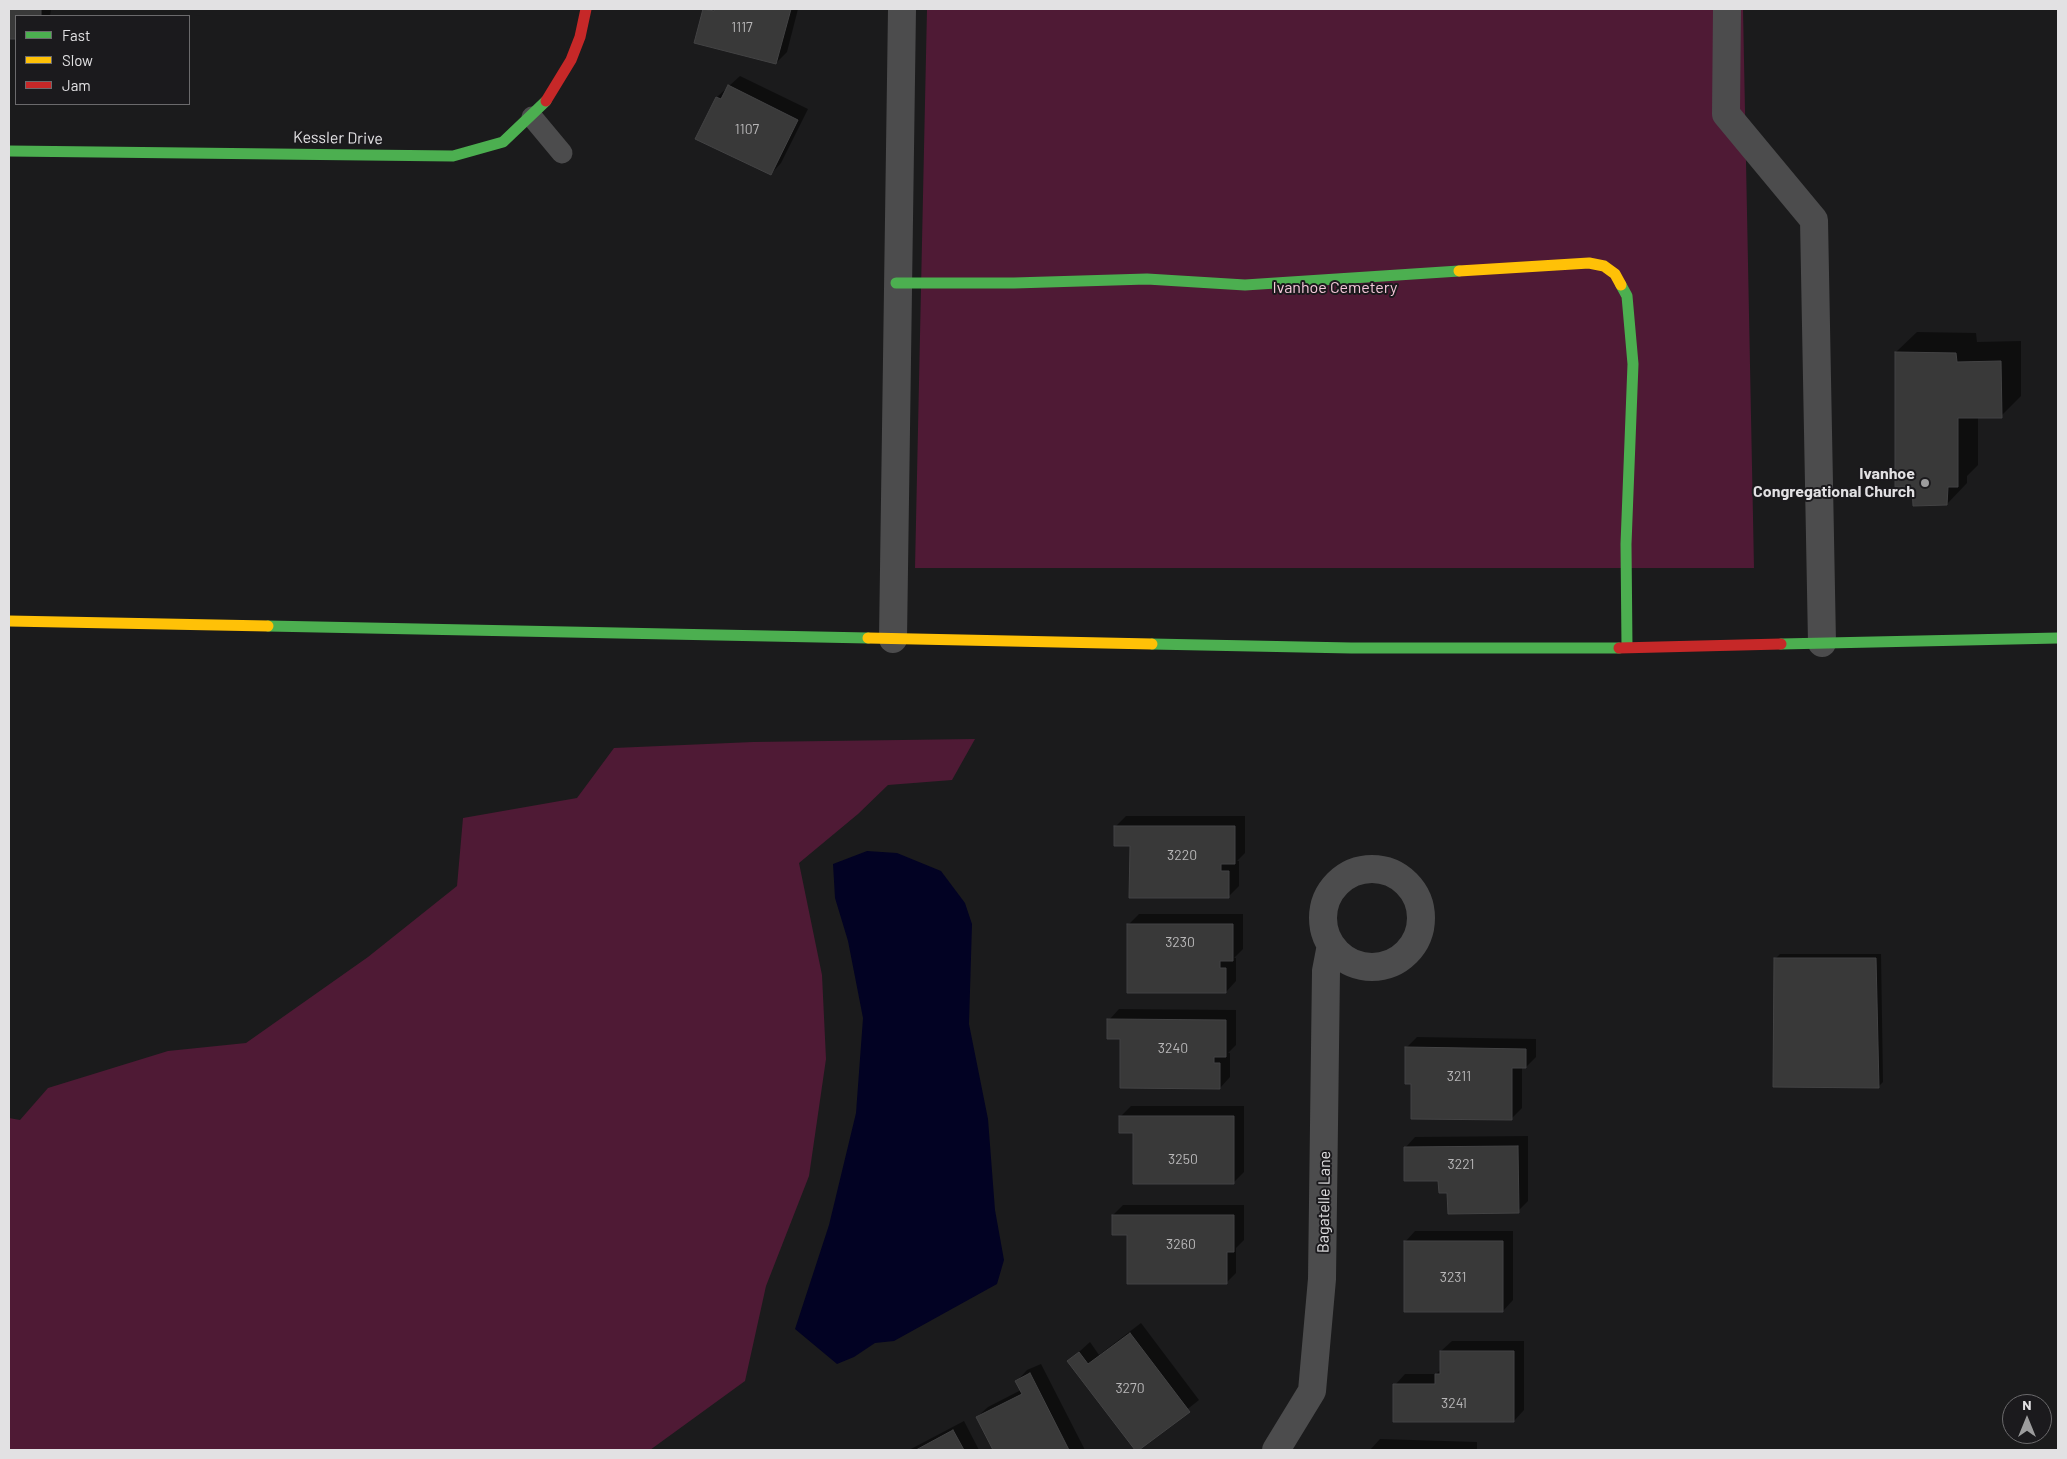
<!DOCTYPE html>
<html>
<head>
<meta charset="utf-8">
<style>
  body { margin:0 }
  #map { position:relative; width:2067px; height:1459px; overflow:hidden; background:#1b1b1c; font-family:Barlow,sans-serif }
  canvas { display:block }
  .frame { position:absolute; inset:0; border:10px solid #e2e1e3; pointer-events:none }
  .legend { position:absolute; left:15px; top:15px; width:175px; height:90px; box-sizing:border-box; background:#1b1a1d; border:1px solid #6b6a6c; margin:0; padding:6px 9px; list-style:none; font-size:15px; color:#e2e1e3 }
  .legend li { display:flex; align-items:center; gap:10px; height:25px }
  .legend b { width:25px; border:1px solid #6b6a6c }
  .north { position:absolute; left:2002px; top:1394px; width:50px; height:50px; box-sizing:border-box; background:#1b1a1d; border:1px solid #6b6a6c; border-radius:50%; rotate:0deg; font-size:14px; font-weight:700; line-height:20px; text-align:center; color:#e2e1e3 }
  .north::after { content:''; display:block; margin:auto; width:18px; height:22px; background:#9c9c9d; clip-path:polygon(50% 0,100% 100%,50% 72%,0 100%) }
</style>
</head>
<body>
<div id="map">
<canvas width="2067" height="1459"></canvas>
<div class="frame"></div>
<ul class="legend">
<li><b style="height:6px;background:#4caf50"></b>Fast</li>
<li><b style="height:6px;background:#ffc107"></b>Slow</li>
<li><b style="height:6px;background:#c62828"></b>Jam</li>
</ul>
<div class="north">N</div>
</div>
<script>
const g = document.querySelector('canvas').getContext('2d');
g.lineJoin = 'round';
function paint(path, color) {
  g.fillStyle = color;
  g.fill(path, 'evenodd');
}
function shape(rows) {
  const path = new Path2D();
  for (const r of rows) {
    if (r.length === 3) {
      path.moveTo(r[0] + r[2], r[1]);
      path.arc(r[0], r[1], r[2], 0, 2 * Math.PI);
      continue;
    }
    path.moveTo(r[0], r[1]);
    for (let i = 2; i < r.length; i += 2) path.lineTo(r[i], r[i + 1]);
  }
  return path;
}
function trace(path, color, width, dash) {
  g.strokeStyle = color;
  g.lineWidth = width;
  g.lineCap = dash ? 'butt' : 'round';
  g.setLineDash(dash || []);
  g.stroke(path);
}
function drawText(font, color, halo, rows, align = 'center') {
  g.font = font + ' Barlow,sans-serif';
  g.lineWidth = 4;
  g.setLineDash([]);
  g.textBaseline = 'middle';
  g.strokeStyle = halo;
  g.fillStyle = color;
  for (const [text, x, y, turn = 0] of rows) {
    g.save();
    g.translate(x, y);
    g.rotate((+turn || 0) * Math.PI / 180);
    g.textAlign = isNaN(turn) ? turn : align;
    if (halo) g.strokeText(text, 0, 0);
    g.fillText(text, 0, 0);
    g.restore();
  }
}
const green = shape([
  [927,9,1743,9,1754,568,915,568],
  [975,739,952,780,888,785,858,814,799,863,822,975,826,1059,809,1176,766,1286,745,1381,650,1450,9,1450,9,1118,20,1120,48,1088,168,1051,246,1043,368,957,457,886,463,818,577,798,614,748,753,742]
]);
const water = shape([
  [867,851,897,853,941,871,965,903,972,924,969,1024,988,1119,995,1210,1004,1260,997,1284,894,1341,875,1343,854,1357,837,1364,795,1329,829,1225,856,1113,863,1018,848,941,835,898,833,864]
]);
const shadow = shape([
  [9,9,51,9,50,16,16,16,16,38,9,38],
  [704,9,798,9,787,52,776,63,695,42],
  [740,76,808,109,781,163,771,174,717,97],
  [1917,332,1976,333,1977,342,2021,341,2021,396,2001,416,1978,416,1978,465,1967,476,1967,483,1947,504,1913,486,1896,352],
  [1126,816,1245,816,1245,853,1237,861,1239,861,1239,886,1228,897,1115,827],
  [1139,914,1243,914,1243,949,1234,958,1236,958,1236,981,1226,992,1128,925],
  [1780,954,1881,954,1883,1082,1878,1087,1775,959],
  [1119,1009,1236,1010,1236,1045,1228,1053,1230,1053,1230,1077,1220,1088,1122,1037,1109,1020],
  [1417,1037,1536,1039,1536,1057,1526,1067,1522,1067,1522,1108,1512,1118,1413,1083,1406,1048],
  [1131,1106,1244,1106,1244,1172,1233,1183,1134,1132,1121,1116],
  [1528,1136,1528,1201,1518,1211,1448,1191,1405,1148,1415,1137],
  [1123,1205,1244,1205,1244,1240,1236,1248,1236,1273,1226,1283,1129,1234,1113,1215],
  [1415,1231,1513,1231,1513,1300,1503,1311,1405,1242],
  [1141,1323,1199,1400,1136,1450,1069,1361,1090,1342,1099,1355],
  [1452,1341,1524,1341,1524,1410,1514,1421,1395,1385,1405,1374,1436,1374,1441,1369,1441,1351],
  [1041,1364,1085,1450,994,1450,977,1417,988,1407,1021,1390,1017,1381,1027,1370],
  [964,1421,979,1450,909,1450],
  [1380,1439,1477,1442,1477,1450,1370,1450]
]);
const building = shape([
  [9,9,41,9,41,16,16,16,16,39,9,39,9,9],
  [703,9,714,11,715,9,791,9,776,64,694,43,703,9],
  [728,85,798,120,771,175,695,139,716,97,721,99,728,85],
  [1895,352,1956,353,1957,362,2001,361,2002,418,1958,418,1958,487,1948,487,1947,505,1913,506,1912,487,1895,487,1895,352],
  [1114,826,1235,826,1235,864,1221,864,1221,871,1229,871,1229,898,1129,898,1130,846,1114,846,1114,826],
  [1127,924,1233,924,1233,961,1220,961,1220,968,1226,968,1226,993,1127,993,1127,924],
  [1774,958,1876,958,1879,1088,1773,1087,1774,958],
  [1107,1019,1226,1020,1226,1057,1214,1057,1214,1063,1220,1063,1220,1089,1120,1088,1120,1039,1107,1039,1107,1019],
  [1405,1047,1526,1049,1526,1068,1512,1068,1512,1120,1411,1119,1411,1084,1405,1084,1405,1047],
  [1119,1116,1234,1116,1234,1184,1133,1184,1133,1133,1119,1133,1119,1116],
  [1518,1146,1519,1213,1448,1214,1447,1193,1439,1193,1438,1181,1404,1181,1404,1147,1518,1146],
  [1112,1215,1234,1215,1234,1252,1227,1252,1227,1284,1127,1284,1127,1235,1112,1235,1112,1215],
  [1404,1241,1503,1241,1503,1312,1404,1312,1404,1241],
  [1130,1333,1190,1412,1139,1450,1135,1450,1067,1361,1079,1352,1088,1364,1130,1333],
  [1440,1351,1514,1351,1514,1422,1393,1422,1393,1384,1435,1384,1435,1374,1440,1374,1440,1351],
  [1030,1373,1069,1450,993,1450,976,1417,1022,1394,1015,1381,1030,1373],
  [953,1430,964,1450,916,1450,953,1430]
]);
const lane = shape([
  [532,117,562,153]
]);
const street = shape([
  [1727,9,1726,114,1814,220,1822,643],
  [893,639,902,9],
  [1372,918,49],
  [1276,1450,1312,1391,1322,1279,1326,971,1331,945]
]);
const fast = shape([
  [9,151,453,156,503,142,546,101],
  [896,283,1014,283,1147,279,1245,285,1459,271],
  [1621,285,1627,296,1633,364,1626,544,1627,647],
  [268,626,868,638],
  [1152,644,1351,648,1619,648],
  [1781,644,2058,638]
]);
const slow = shape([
  [1459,271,1589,263,1604,266,1615,274,1621,285],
  [9,621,268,626],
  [868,638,1152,644]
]);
const jam = shape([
  [546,101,571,60,580,37,586,9],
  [1619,648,1781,644]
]);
const markers = [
  [1925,483,5,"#9c9c9d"]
];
const numberNames = [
  ["1117",742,27],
  ["1107",747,129],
  ["3220",1182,855],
  ["3230",1180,942],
  ["3240",1173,1048],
  ["3211",1459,1076],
  ["3250",1183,1159],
  ["3221",1461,1164],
  ["3260",1181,1244],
  ["3231",1453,1277],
  ["3270",1130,1388],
  ["3241",1454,1403]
];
const streetNames = [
  ["Kessler Drive",338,138,1],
  ["Bagatelle Lane",1324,1202,-89]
];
const parkNames = [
  ["Ivanhoe Cemetery",1335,288]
];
const poiNames = [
  ["Ivanhoe",1915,474],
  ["Congregational Church",1915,492]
];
paint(green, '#4f1a35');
paint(water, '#020223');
paint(shadow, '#0007');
paint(building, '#393939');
trace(building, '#434344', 1);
trace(lane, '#4c4c4d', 21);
trace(street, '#4c4c4d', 28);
trace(fast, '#4caf50', 11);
trace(slow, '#ffc107', 11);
trace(jam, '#c62828', 11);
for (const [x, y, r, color] of markers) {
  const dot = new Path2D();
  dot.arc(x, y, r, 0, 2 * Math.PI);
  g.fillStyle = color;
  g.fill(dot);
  trace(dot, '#1b1a1d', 2);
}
drawText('14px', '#b8b7b8', null, numberNames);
drawText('16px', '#e2e1e3', '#1b1a1d', streetNames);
drawText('16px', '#f5c8da', '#1b1a1d', parkNames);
drawText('bold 16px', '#e2e1e3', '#1b1a1d', poiNames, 'right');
</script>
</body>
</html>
